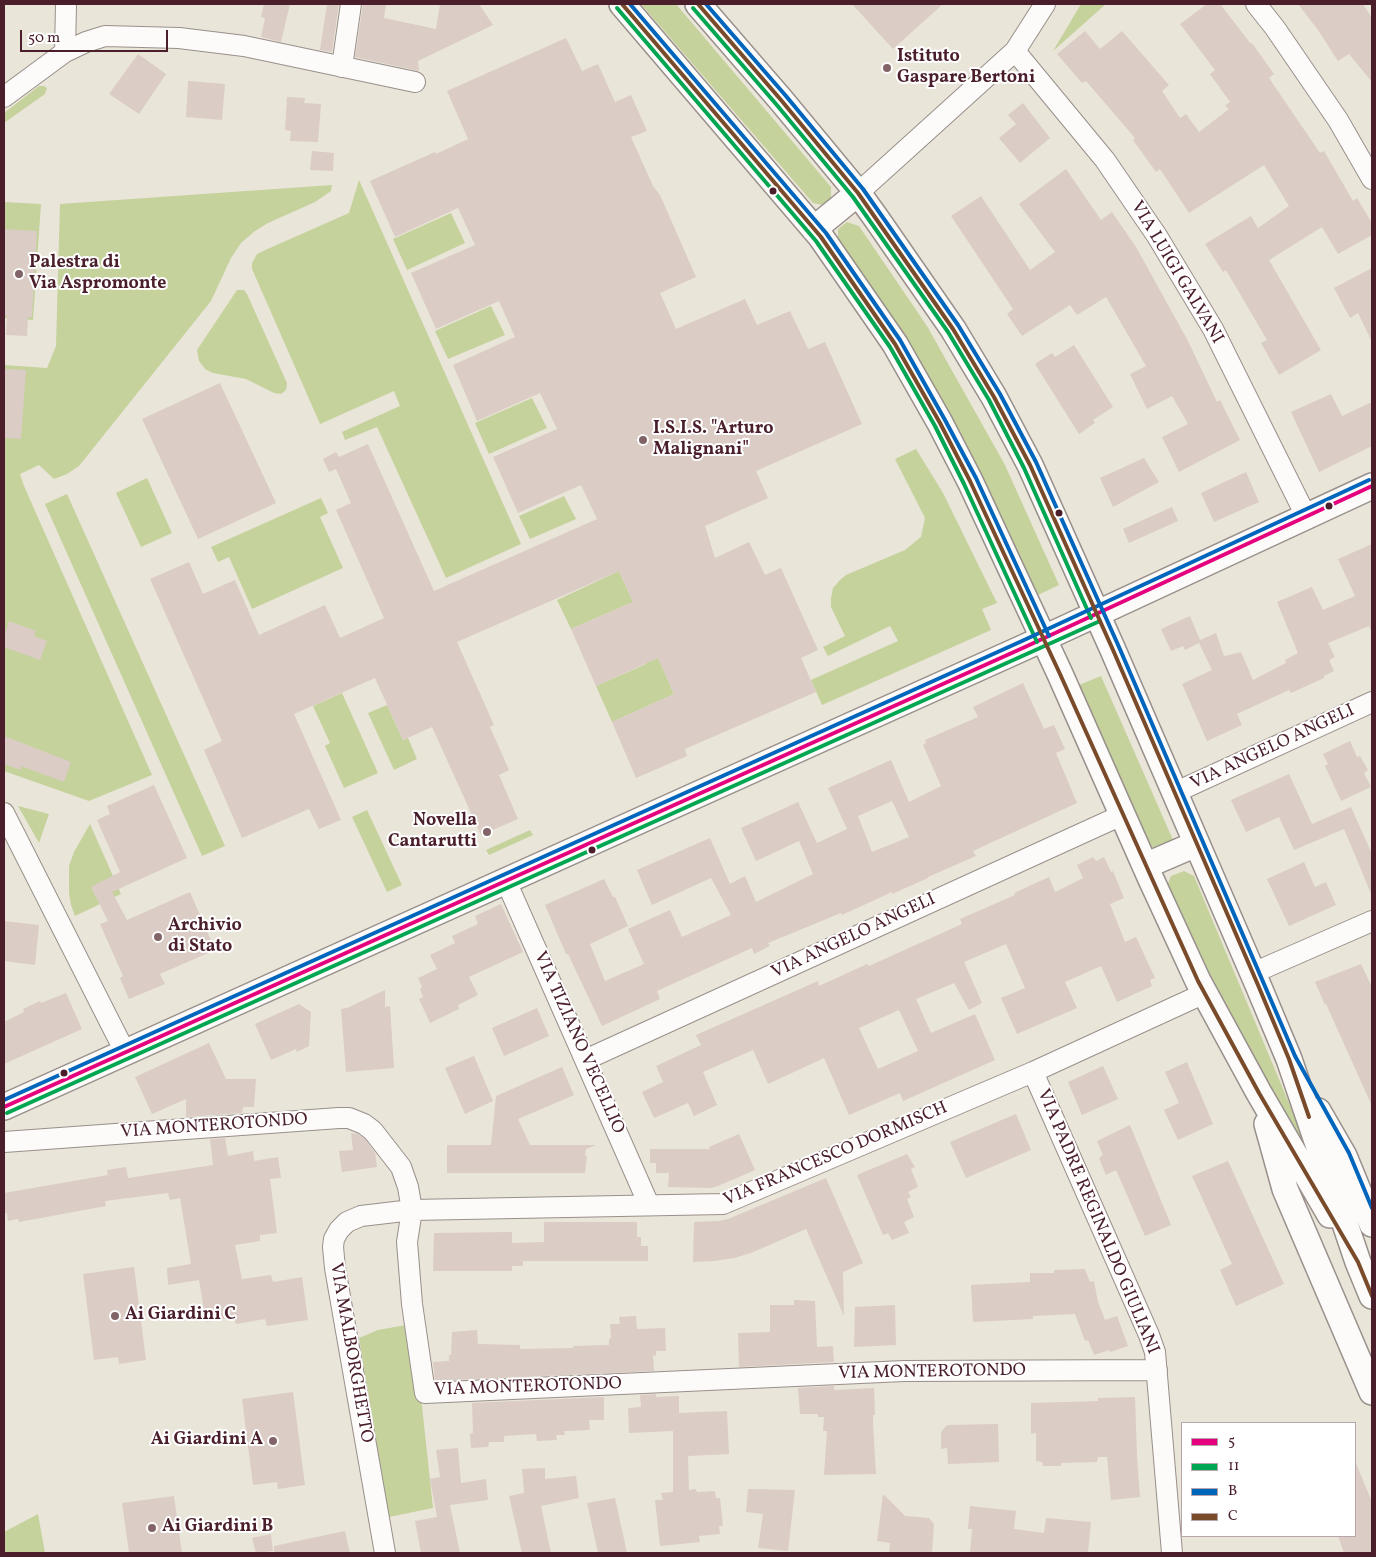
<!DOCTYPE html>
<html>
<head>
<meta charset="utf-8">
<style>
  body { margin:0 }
  #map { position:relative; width:1376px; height:1557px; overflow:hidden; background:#eae5d9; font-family:Vollkorn,serif }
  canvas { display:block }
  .frame { position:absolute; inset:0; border:5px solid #4a1f2b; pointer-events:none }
  .legend { position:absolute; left:1181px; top:1422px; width:175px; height:115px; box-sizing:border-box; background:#fff; border:1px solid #b7a5aa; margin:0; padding:6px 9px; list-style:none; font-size:15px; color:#4a1f2b }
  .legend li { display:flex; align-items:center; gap:10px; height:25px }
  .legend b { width:25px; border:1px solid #b7a5aa }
  .scale { position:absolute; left:20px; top:30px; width:148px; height:22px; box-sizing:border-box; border:2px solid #4a1f2b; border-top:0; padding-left:6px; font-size:15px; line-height:18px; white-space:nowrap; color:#4a1f2b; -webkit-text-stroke:4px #fff; paint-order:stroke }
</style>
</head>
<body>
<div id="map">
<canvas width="1376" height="1557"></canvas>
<div class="frame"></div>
<ul class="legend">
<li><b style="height:6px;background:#e5007d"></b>5</li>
<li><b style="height:6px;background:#00a651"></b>11</li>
<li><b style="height:6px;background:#0065bd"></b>B</li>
<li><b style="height:6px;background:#7a4b2a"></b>C</li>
</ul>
<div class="scale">50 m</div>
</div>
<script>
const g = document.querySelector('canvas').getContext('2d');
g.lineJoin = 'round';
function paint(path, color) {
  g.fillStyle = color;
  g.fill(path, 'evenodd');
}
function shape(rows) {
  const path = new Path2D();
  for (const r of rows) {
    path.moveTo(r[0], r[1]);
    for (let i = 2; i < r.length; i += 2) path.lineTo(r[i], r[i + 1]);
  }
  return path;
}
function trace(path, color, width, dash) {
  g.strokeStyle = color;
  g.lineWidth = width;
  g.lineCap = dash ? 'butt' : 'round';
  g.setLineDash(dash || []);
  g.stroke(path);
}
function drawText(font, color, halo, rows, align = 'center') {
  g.font = font + ' Vollkorn,serif';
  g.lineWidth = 4;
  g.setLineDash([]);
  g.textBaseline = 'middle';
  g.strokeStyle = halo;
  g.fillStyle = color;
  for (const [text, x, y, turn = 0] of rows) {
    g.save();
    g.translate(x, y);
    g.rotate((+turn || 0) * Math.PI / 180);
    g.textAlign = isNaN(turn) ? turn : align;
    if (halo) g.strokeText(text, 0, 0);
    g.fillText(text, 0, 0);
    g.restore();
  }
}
const green = shape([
  [641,4,676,4,831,187,831,198,823,205,813,203],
  [1081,4,1106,4,1053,51],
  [39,86,44,86,47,88,45,94,4,123,4,113],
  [359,180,521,544,446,578,377,427,345,440,342,432,400,406,394,391,320,424,252,269,252,263,257,254,263,251,349,213],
  [332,185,331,191,315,202,268,223,255,231,241,243,231,258,211,301,79,466,67,474,54,479,39,465,20,474,24,486,152,775,89,801,4,771,4,365,47,368,56,346,60,204],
  [4,202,41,204,33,320,4,318],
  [451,213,465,243,407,270,393,239],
  [847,222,859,226,927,326,1005,465,1059,585,1036,596,982,477,902,340,838,240,838,229],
  [237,290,244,290,247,294,287,383,286,390,281,394,274,393,246,379,213,373,205,369,199,361,197,350],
  [491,306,505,335,448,359,435,331],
  [532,398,547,428,489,454,475,423],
  [916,449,943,493,997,603,982,609,991,630,822,705,811,680,898,641,890,626,828,656,823,647,845,636,831,607,831,598,833,588,840,580,846,575,905,550,921,537,925,518,895,459],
  [147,478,172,533,141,547,116,493],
  [67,494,225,846,202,856,45,504],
  [564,496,576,519,530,539,519,516],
  [321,498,328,513,320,517,343,568,252,609,229,557,218,562,211,547],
  [619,571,633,602,571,629,557,600],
  [656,653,674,694,612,722,596,686,646,664,643,658],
  [1101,676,1173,840,1169,848,1158,852,1151,846,1079,685],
  [342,693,378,773,344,788,325,746,330,743,313,706],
  [387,705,403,740,408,738,417,759,394,770,368,713],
  [18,806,49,814,39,843],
  [367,810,402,885,387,892,352,817],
  [90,824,121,894,75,916,71,905,69,893,69,866,74,852],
  [530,830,533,835,489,855,486,850],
  [1184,871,1194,876,1322,1182,1235,1028,1167,886,1171,876],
  [406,1325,422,1406,433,1508,389,1517,359,1338,378,1330],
  [38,1514,45,1553,4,1553,4,1532]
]);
const building = shape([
  [264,4,290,4,281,42,261,37,265,18,261,17],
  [327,4,339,4,332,52,320,50],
  [363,4,386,4,384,18,436,29,440,4,479,4,493,25,418,61,419,71,355,57],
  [852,4,943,4,893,49],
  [1207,4,1220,4,1251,44,1252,43,1274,74,1269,78,1320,153,1324,151,1353,201,1357,198,1372,223,1372,235,1338,254,1322,227,1269,260,1321,350,1279,375,1261,343,1267,340,1226,270,1223,272,1205,244,1251,216,1258,228,1289,206,1264,165,1189,213,1160,169,1156,172,1133,140,1135,138,1086,81,1082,83,1057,54,1085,31,1100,49,1122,31,1169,85,1162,91,1180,118,1186,114,1199,132,1229,109,1225,106,1230,102,1210,74,1215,70,1180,24],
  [1298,4,1363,4,1372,18,1372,82,1349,54,1338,61,1318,30],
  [566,38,582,71,598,64,615,102,631,95,647,131,631,137,653,186,660,195,696,277,660,293,676,329,745,299,757,325,790,311,808,349,825,342,862,424,756,471,768,498,705,526,715,558,749,542,765,575,781,568,818,650,801,658,816,692,685,749,687,756,636,778,612,722,674,694,658,658,596,686,571,629,633,602,619,571,457,642,494,725,490,727,509,770,499,775,518,819,481,835,432,727,403,740,375,678,294,714,341,820,319,829,309,809,242,838,204,750,222,741,150,579,189,562,203,594,235,580,259,635,325,605,340,638,384,618,336,510,351,503,336,469,329,472,323,459,336,452,339,457,368,444,434,591,597,519,581,485,518,513,493,457,557,429,540,393,477,421,453,365,515,337,499,301,436,329,411,273,475,245,458,208,395,237,370,181,435,152,436,154,468,139,447,91],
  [138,54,166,74,139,114,109,94],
  [188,81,225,84,222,120,186,117],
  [287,97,305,98,304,103,321,104,318,142,290,141,291,131,285,130],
  [1023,103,1050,138,1020,163,999,138,1016,124,1008,115],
  [312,151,334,153,333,171,310,170],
  [1066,169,1101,220,1112,212,1136,247,1188,341,1217,402,1220,400,1240,440,1179,472,1162,437,1188,424,1172,396,1147,409,1130,374,1146,366,1106,297,1077,315,1070,305,1022,336,1007,314,1013,309,951,216,981,196,1030,270,1055,252,1019,204],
  [4,229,37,231,32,317,28,317,27,336,6,335,7,316,4,316],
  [1372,268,1372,342,1358,313,1350,318,1334,288],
  [1074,345,1113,407,1093,420,1095,423,1079,434,1035,364,1052,353,1055,357],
  [4,369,26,370,21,439,4,438],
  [220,383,276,503,198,539,142,419],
  [1331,394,1342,416,1372,402,1372,446,1319,472,1291,412],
  [1144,458,1159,482,1113,507,1100,478],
  [1246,472,1259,502,1214,522,1201,493],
  [1172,507,1178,521,1129,543,1123,529],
  [1372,544,1372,633,1369,626,1328,643,1335,657,1329,660,1334,671,1324,676,1324,678,1291,693,1289,690,1237,714,1242,725,1207,741,1182,684,1212,670,1199,643,1185,650,1183,646,1171,651,1161,629,1190,616,1200,640,1216,633,1224,656,1241,652,1253,680,1286,663,1285,660,1298,653,1277,602,1312,587,1323,610,1355,596,1338,559],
  [9,621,36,631,34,636,47,641,40,660,4,647,4,637],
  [1023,683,1044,729,1054,725,1065,749,1056,753,1077,803,973,851,976,856,928,877,928,878,892,894,892,892,842,915,841,913,768,943,770,946,754,954,752,948,657,991,660,999,602,1026,568,954,566,954,545,905,604,879,613,897,615,897,628,926,590,944,605,981,644,964,628,929,670,910,682,937,731,915,711,878,652,905,637,870,710,838,730,884,745,876,756,902,813,874,799,841,756,861,741,828,798,802,817,843,847,829,828,788,891,760,909,802,941,786,923,745,926,743,925,740,978,717,973,707],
  [892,801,909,837,872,852,858,816],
  [4,736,71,762,64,782,21,766,21,770,4,764],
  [1350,741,1357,757,1360,756,1368,770,1364,773,1371,787,1341,801,1325,766,1328,764,1323,754],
  [1289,774,1312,824,1351,807,1372,854,1372,896,1344,829,1294,850,1279,817,1246,832,1231,800],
  [154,785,187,858,112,892,127,920,190,892,215,950,160,974,165,984,129,999,120,978,123,976,100,924,108,921,91,887,120,872,97,820,110,814,107,806],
  [1093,857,1096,861,1104,857,1111,872,1113,871,1124,898,1110,904,1125,942,1136,937,1155,978,1150,980,1152,986,1117,1002,1101,966,1065,982,1077,1008,1017,1034,1001,998,1025,988,1006,944,964,962,982,1003,969,1010,954,983,916,999,931,1033,975,1014,995,1060,903,1101,900,1093,849,1115,824,1058,768,1084,753,1050,703,1072,717,1105,694,1116,688,1103,654,1118,642,1092,663,1082,656,1066,701,1045,696,1035,818,981,819,986,867,964,869,966,962,924,960,919,1015,895,1014,893,1049,877,1055,892,1083,878,1077,865],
  [899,1010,918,1051,878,1069,859,1028],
  [1304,862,1315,887,1326,882,1336,905,1289,926,1267,879],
  [501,904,523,952,469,977,478,995,458,1005,459,1009,430,1023,419,999,423,997,420,989,422,987,418,978,437,969,430,955,455,943,452,936,478,924,475,916],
  [4,921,39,925,35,965,4,961],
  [1361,964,1372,987,1372,1106,1326,1004,1325,1005,1315,982],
  [385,990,385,1007,390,1006,394,1068,346,1072,341,1009,347,1008],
  [66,993,82,1029,4,1064,4,1022,24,1012,23,1009,40,1001,41,1003],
  [299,1004,311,1012,309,1046,297,1052,296,1049,271,1060,255,1024],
  [537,1008,549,1036,504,1056,492,1028],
  [209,1043,226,1079,256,1079,254,1107,243,1107,242,1113,186,1117,186,1099,152,1114,135,1077],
  [474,1056,493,1101,465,1114,445,1068],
  [1187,1062,1213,1124,1178,1140,1164,1110,1179,1103,1165,1072],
  [1103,1066,1118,1099,1082,1115,1068,1082],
  [562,1067,574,1095,518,1119,530,1145,596,1145,586,1149,585,1156,587,1156,585,1173,447,1173,447,1145,491,1145,496,1096],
  [1016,1114,1031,1150,966,1178,950,1142],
  [1130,1125,1171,1225,1145,1236,1116,1170,1106,1175,1099,1158,1103,1155,1097,1141],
  [351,1133,358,1134,365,1139,375,1153,377,1167,342,1172,339,1151,353,1150],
  [739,1134,755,1170,718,1186,711,1188,668,1187,669,1173,656,1173,656,1163,650,1163,650,1149,710,1149,709,1147],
  [225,1138,228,1156,253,1151,254,1161,278,1157,281,1178,270,1179,277,1233,260,1235,260,1241,235,1245,242,1279,271,1275,273,1282,302,1277,308,1320,267,1326,265,1319,236,1324,234,1317,206,1322,199,1280,168,1285,167,1268,191,1264,180,1198,170,1200,168,1193,105,1201,106,1206,19,1222,18,1219,8,1221,7,1213,4,1213,4,1193,108,1175,107,1170,126,1167,128,1178,213,1165,210,1139],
  [907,1154,915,1167,911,1169,918,1187,908,1192,911,1197,907,1199,914,1217,904,1222,909,1233,892,1240,888,1233,883,1235,857,1175],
  [1228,1161,1284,1284,1236,1306,1220,1270,1232,1264,1192,1176],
  [826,1178,863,1263,843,1272,844,1316,806,1229,751,1253,734,1258,714,1261,693,1262,694,1222,718,1221,728,1219],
  [544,1222,637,1222,637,1237,641,1237,641,1246,648,1246,648,1261,523,1261,523,1266,512,1266,512,1271,433,1271,434,1233,512,1232,512,1243,544,1242],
  [134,1267,146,1360,119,1364,118,1357,94,1360,83,1274],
  [1085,1269,1090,1282,1094,1281,1098,1302,1105,1320,1117,1316,1128,1346,1110,1352,1109,1350,1094,1355,1088,1340,1085,1341,1075,1314,1033,1316,1033,1319,973,1322,971,1285,1030,1282,1030,1273,1054,1273,1054,1270],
  [794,1300,815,1301,817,1347,833,1346,834,1362,739,1367,738,1333,770,1332,770,1305,794,1305],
  [895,1305,896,1345,854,1347,855,1307],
  [636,1316,637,1329,665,1328,666,1351,656,1351,656,1356,653,1355,654,1371,435,1381,433,1362,449,1361,449,1355,451,1355,452,1332,477,1330,478,1344,520,1345,520,1349,573,1348,573,1346,609,1345,609,1339,611,1338,610,1324,620,1324,619,1317],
  [834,1386,834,1390,874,1388,875,1415,873,1415,873,1424,876,1474,824,1475,827,1431,823,1431,824,1417,818,1417,818,1414,800,1414,798,1388],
  [293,1392,305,1485,278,1489,277,1482,253,1485,242,1399],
  [656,1394,656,1397,679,1396,679,1413,727,1411,729,1454,688,1456,689,1490,696,1489,697,1492,715,1491,716,1498,720,1498,723,1526,719,1526,720,1534,699,1536,700,1542,660,1546,655,1500,663,1500,661,1493,673,1492,673,1431,629,1433,628,1408,641,1407,640,1395],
  [604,1397,604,1420,589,1420,590,1430,564,1431,565,1435,556,1435,557,1440,537,1441,536,1434,504,1436,504,1442,489,1442,488,1447,471,1448,470,1434,473,1433,472,1403],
  [1135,1397,1137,1456,1140,1497,1111,1500,1107,1457,1098,1457,1097,1462,1061,1463,1061,1466,1043,1466,1042,1462,1036,1461,1036,1433,1031,1434,1031,1403,1098,1401,1098,1398],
  [998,1424,999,1462,948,1464,947,1448,941,1449,941,1432,947,1425],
  [458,1448,461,1483,486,1479,488,1500,450,1505,460,1553,421,1553,415,1521,437,1517,430,1479,440,1477,436,1450],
  [1355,1461,1372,1502,1372,1553,1344,1553,1338,1536,1355,1536],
  [545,1468,545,1479,576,1476,579,1498,541,1506,551,1553,522,1553,509,1496,524,1493,522,1469],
  [748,1489,795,1490,788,1551,758,1548,763,1514,746,1512],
  [883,1494,905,1516,929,1518,934,1524,932,1553,889,1553,890,1543,877,1541],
  [174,1496,182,1553,129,1553,122,1503],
  [615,1498,627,1553,598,1553,587,1503],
  [970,1506,1016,1511,1014,1529,1044,1533,1046,1518,1091,1522,1088,1553,970,1553,972,1529,968,1529],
  [345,1531,350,1553,274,1553,274,1546],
  [271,1534,273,1551,256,1553,252,1538]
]);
const minor = shape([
  [1256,4,1275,28,1338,120,1372,179],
  [1015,51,1105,160,1157,236,1213,329,1306,516],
  [65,52,66,4],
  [342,67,351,4],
  [4,97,65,52,86,42,105,36,179,38,244,46,415,82],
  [858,193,1015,51,1045,4],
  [1174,793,1372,702],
  [4,813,125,1052],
  [506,881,649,1205],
  [1253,973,1372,921],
  [585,1060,1122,815],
  [1033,1072,1149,1335,1155,1352,1172,1553],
  [4,1142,339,1118,349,1118,364,1124,373,1131,401,1167,408,1187,412,1210,407,1242,412,1304,425,1393,904,1371,1157,1370],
  [385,1553,335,1268,333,1247,334,1239,339,1230,347,1222,361,1216,412,1210,723,1204,1033,1072,1205,993]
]);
const major = shape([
  [622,4,821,237,895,344,940,423,970,481,1060,674,1150,877,1198,981,1259,1093,1330,1215],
  [698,4,781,100,858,193,876,218,953,329,994,397,1030,465,1113,650,1258,985,1289,1059,1358,1262,1372,1296],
  [814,229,858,193],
  [1145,866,1196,844],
  [4,1107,1025,647,1372,486],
  [1318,1111,1344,1156,1372,1224],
  [1267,1124,1285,1189,1372,1392]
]);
const bus1 = shape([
  [4,1107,1025,647,1372,486]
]);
const bus2 = shape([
  [617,8,816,241,890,347,935,426,964,484,1037,642],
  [693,8,776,104,853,197,948,332,989,400,1024,468,1091,618],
  [7,1113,1100,621]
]);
const bus3 = shape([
  [630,4,826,233,900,340,945,420,976,478,1049,636],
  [706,4,786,96,863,189,958,325,1000,394,1036,462,1119,647,1295,1056,1349,1153,1372,1208],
  [4,1100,1022,641,1369,480]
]);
const bus4 = shape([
  [622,4,821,237,895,344,940,423,970,481,1060,674,1198,981,1259,1093,1358,1262,1372,1296],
  [698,4,781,100,858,193,953,329,994,397,1030,465,1113,650,1258,985,1289,1059,1309,1117]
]);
const markers = [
  [887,68,5,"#826468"],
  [773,191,4.5,"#4a1f2b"],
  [19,274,5,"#826468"],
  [643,440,5,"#826468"],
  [1329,506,4.5,"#4a1f2b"],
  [1059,513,4.5,"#4a1f2b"],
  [487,832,5,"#826468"],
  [592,850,4.5,"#4a1f2b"],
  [158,937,5,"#826468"],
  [64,1073,4.5,"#4a1f2b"],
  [115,1316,5,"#826468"],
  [273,1441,5,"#826468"],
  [152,1528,5,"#826468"]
];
const poiNames = [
  ["Istituto",897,58],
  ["Gaspare Bertoni",897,79],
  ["Palestra di",29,264],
  ["Via Aspromonte",29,285],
  ["I.S.I.S. \"Arturo",653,430],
  ["Malignani\"",653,451],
  ["Novella",477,822,"right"],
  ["Cantarutti",477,843,"right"],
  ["Archivio",168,927],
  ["di Stato",168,948],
  ["Ai Giardini C",125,1316],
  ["Ai Giardini A",263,1441,"right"],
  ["Ai Giardini B",162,1528]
];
const streetNames = [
  ["VIA LUIGI GALVANI",1176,273,59],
  ["VIA ANGELO ANGELI",1273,748,-25],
  ["VIA ANGELO ANGELI",854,937,-25],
  ["VIA TIZIANO VECELLIO",578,1043,66],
  ["VIA MONTEROTONDO",214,1127,-4],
  ["VIA FRANCESCO DORMISCH",836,1155,-23],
  ["VIA PADRE REGINALDO GIULIANI",1097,1222,67],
  ["VIA MALBORGHETTO",350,1353,80],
  ["VIA MONTEROTONDO",932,1373,-1],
  ["VIA MONTEROTONDO",528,1388,-2]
];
paint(green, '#c5d29c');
paint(building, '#dbccc5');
trace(minor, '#998f8b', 22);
trace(major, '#998f8b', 28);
trace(minor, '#fcfbf9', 20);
trace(major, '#fcfbf9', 25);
trace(bus1, '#e5007d', 4);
trace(bus2, '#00a651', 4);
trace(bus3, '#0065bd', 4);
trace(bus4, '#7a4b2a', 4);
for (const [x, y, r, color] of markers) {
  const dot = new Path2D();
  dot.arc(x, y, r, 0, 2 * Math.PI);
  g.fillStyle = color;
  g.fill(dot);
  trace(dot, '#fff', 2);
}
drawText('bold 18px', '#4a1f2b', '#fff', poiNames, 'left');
drawText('18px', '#4a1f2b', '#fff', streetNames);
</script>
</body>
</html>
